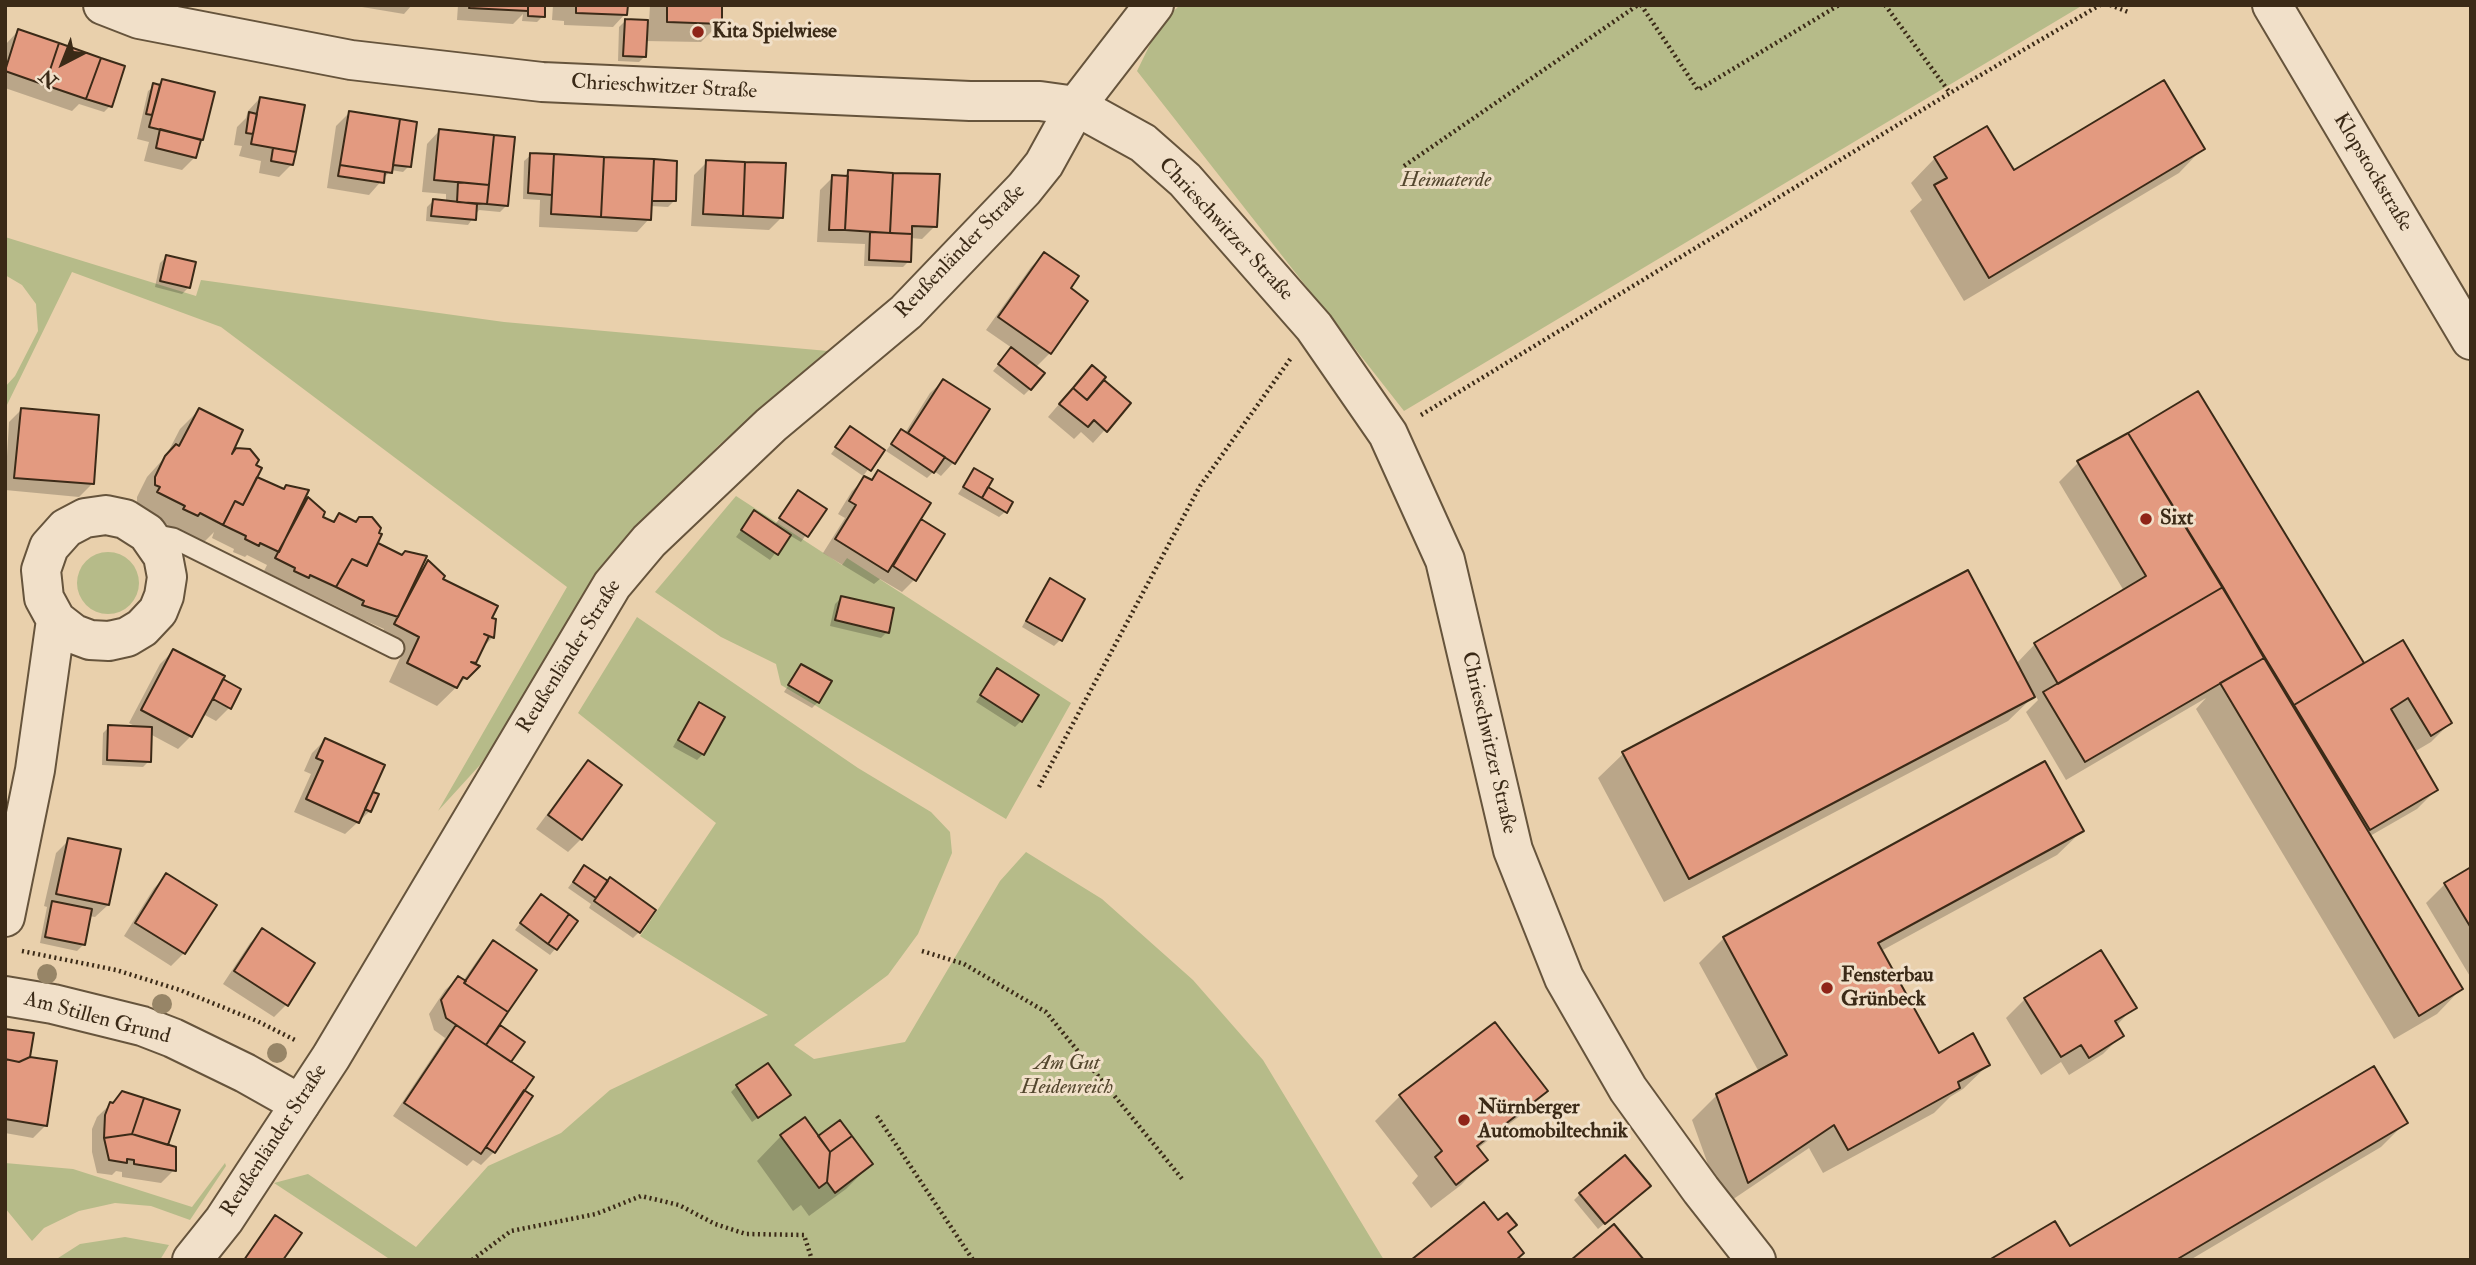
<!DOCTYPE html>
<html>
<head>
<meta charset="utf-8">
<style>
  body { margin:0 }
  #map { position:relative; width:2476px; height:1265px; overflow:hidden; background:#e9d0ac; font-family:"IM FELL Double Pica",serif }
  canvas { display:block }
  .frame { position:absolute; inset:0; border:7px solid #3b2a17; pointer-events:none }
  .north { position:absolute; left:28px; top:28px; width:70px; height:70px; -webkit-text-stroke:5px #f1e0c9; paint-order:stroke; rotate:222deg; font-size:19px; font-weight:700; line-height:28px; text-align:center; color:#3b2a17 }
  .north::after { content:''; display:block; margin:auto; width:24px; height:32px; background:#3b2a17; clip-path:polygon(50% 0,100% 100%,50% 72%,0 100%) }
</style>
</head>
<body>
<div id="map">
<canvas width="2476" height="1265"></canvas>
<div class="frame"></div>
<div class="north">N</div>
</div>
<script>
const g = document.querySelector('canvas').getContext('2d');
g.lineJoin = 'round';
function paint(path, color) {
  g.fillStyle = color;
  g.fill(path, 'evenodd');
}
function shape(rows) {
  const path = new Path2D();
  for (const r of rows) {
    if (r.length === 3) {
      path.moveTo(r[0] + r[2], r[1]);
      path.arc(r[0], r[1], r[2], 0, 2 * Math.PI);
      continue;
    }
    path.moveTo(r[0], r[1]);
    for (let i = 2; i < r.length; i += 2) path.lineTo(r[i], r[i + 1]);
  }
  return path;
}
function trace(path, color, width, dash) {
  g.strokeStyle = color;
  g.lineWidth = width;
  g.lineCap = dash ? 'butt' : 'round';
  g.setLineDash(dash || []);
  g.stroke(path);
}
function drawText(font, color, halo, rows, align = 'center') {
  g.font = font + ' "IM FELL Double Pica",serif';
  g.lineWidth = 6;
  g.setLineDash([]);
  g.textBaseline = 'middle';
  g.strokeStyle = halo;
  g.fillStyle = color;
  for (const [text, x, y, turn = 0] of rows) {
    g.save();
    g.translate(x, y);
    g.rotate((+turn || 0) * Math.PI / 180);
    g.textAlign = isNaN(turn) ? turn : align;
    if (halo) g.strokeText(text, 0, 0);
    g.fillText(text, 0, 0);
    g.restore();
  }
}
const green = shape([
  [1180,5,2083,5,1404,411,1137,71,1160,24],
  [5,237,196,296,201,280,504,322,828,351,719,445,632,536,480,765,438,811,567,587,221,327,72,272,5,409,5,387,15,376,38,331,36,304,22,285,5,275],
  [736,496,842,565,847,558,1071,703,1006,819,781,685,776,664,721,637,655,592],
  [108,583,31],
  [637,617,858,768,931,812,950,832,952,853,918,934,888,975,794,1045,814,1059,905,1042,1000,881,1026,852,1102,899,1193,980,1263,1060,1384,1260,391,1260,274,1183,308,1174,416,1247,488,1166,561,1133,610,1090,768,1015,640,936,716,823,578,713],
  [5,1163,73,1169,192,1207,225,1163,226,1166,190,1220,151,1206,115,1203,79,1211,44,1228,32,1241,5,1208],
  [125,1237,169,1245,160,1260,55,1260,80,1244]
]);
const shadow = shape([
  [350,5,412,5,404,14],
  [458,5,544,5,543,16,537,22,522,21,523,14,513,24,457,20],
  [553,5,626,5,625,14,613,27,564,25,564,21,552,20],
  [650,5,720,5,720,23,701,42,645,41,645,56,639,62,618,61,619,27,625,21,649,22],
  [18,31,110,106,104,112,79,104,72,111,5,88,6,44],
  [162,81,213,93,195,157,182,170,144,161,149,142,137,139,148,91],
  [260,98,302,107,292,164,279,177,259,173,261,161,239,156,242,146,234,145,237,127,246,118,248,111],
  [349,113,409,166,403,172,391,170,369,195,327,188,336,126],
  [439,131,507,205,500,212,479,210,468,225,426,221,427,207,433,201,446,202,446,194,422,192,427,144],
  [2203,148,2179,173,1964,301,1910,211,1922,200,1911,183,1935,158,2013,173],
  [531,155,675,162,674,201,668,207,650,206,649,219,637,232,539,227,540,200,523,199,524,161],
  [707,162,782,217,769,230,691,226,694,175],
  [849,172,935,226,922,239,910,238,909,261,903,267,864,266,865,244,817,242,820,190,833,177,843,177],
  [1044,254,1068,288,1050,353,1035,368,1030,389,1024,395,993,371,1012,348,986,330,1031,267],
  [166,257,188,288,182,294,155,287,160,263],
  [1101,380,1129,403,1093,443,1081,432,1074,439,1048,417,1060,403,1087,402,1087,398],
  [943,381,953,463,941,476,934,471,927,478,886,451,901,431,905,433,930,393],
  [21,410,92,484,79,497,5,490,9,422],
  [199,410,228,458,254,466,255,478,299,508,308,499,321,518,332,523,339,515,355,523,359,518,375,544,402,557,418,572,428,563,441,580,489,619,493,637,481,649,473,665,477,667,437,706,389,682,401,656,377,643,384,629,366,621,363,624,350,618,352,614,297,587,295,590,282,584,284,581,264,571,267,565,247,555,245,557,233,552,234,549,212,538,214,532,203,543,166,529,168,525,139,511,142,506,137,504,137,497,147,477,166,456,180,429],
  [850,428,883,450,863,476,831,454],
  [2078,463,2362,663,2355,669,2402,642,2450,723,2431,742,2414,752,2436,790,2417,809,2370,836,2461,989,2437,1014,2394,1039,2196,709,2206,698,2066,780,2026,712,2038,700,2035,695,2008,721,1664,902,1598,778,1623,754,2016,664,2035,644,2124,591,2059,482],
  [974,470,1005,512,999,517,958,494],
  [878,472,919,520,943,535,915,579,902,592,880,579,874,584,823,553,845,518,838,514,852,491,865,478,870,481],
  [799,492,824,509,801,542,789,535,770,560,736,537,755,512,774,526],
  [1050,581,1060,640,1054,646,1022,627,1044,587],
  [841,598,887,632,881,638,830,626,835,604],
  [173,651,222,677,229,708,216,721,203,714,191,736,178,749,150,734,149,761,143,767,102,765,103,733,109,727,138,728,129,723,160,664],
  [801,666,818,702,812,708,784,692],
  [997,671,1021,721,1015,727,976,702],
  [700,704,703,754,697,760,673,747,694,710],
  [325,740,371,792,377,795,370,811,345,834,294,812,311,774,304,771,312,753],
  [589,762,581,839,568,852,536,829,576,775],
  [2045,763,2082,831,2057,855,1881,951,1938,1055,1988,1065,1963,1089,1950,1097,1934,1113,1823,1173,1809,1148,1723,1206,1692,1120,1717,1095,1759,1072,1699,963,1724,938],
  [69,840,108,905,95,917,89,916,83,945,77,951,40,943,47,907,44,906,56,853],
  [2471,869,2471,978,2426,903,2445,884],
  [579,873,639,932,633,938,589,908,591,904,568,888],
  [167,875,184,953,171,966,124,936,154,888],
  [536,903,555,949,550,955,515,930],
  [263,930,286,1005,274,1017,223,984,250,943],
  [493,942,497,1025,522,1042,509,1062,522,1090,531,1097,494,1152,481,1165,473,1160,467,1166,393,1116,445,1038,434,1030,429,1014,445,990,458,978,463,981,481,955],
  [2025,999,2134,1007,2116,1026,2122,1035,2103,1054,2069,1075,2061,1062,2041,1075,2006,1018],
  [5,1031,28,1059,46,1125,33,1138,5,1133],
  [737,1086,789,1095,752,1122,731,1092],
  [1546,1090,1521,1115,1477,1149,1485,1160,1461,1185,1431,1208,1412,1183,1418,1176,1375,1121,1400,1096],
  [122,1093,174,1170,161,1183,122,1177,122,1172,116,1171,112,1175,97,1173,92,1152,92,1129,97,1117],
  [2406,1122,2381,1147,2190,1260,1992,1260,2069,1248],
  [781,1136,818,1138,871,1164,846,1189,809,1216,801,1205,793,1211,757,1161],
  [1642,1192,1598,1229,1574,1200,1580,1194]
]);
const building = shape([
  [470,5,528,5,528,11,469,8,470,5],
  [528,5,545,5,545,17,528,16,528,5],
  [576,5,628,5,627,15,576,13,576,5],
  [667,5,722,5,722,24,667,22,667,5],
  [625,19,648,20,646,57,623,56,625,19],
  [18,29,59,43,45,85,5,71,18,29],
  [59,43,101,58,86,99,45,85,59,43],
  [101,58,125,66,112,107,86,99,101,58],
  [162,79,215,92,203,140,149,127,162,79],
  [2164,80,2205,149,1989,278,1934,185,1947,178,1934,157,1987,126,2014,170,2164,80],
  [153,83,160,85,152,115,146,114,153,83],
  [260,97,305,105,296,152,251,144,260,97],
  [349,111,400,119,392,173,340,165,349,111],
  [249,112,257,114,253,134,246,133,249,112],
  [400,119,417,122,411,167,393,165,400,119],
  [160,129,201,140,196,158,156,148,160,129],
  [439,129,494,135,489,185,434,180,439,129],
  [494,135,515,137,508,206,487,204,494,135],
  [273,148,296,152,293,165,271,161,273,148],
  [530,153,554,154,552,195,528,193,530,153],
  [554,154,604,157,601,217,551,214,554,154],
  [604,157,654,159,651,220,601,217,604,157],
  [654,159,677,161,676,201,652,201,654,159],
  [706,160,745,162,743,216,703,214,706,160],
  [745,162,786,163,783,218,743,216,745,162],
  [340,165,385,172,384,183,338,176,340,165],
  [848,170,893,173,890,233,845,230,848,170],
  [893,173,940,174,937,227,912,226,912,234,890,233,893,173],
  [832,175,848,176,845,230,829,230,832,175],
  [458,182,489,185,487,204,457,202,458,182],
  [433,199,477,204,476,220,431,216,433,199],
  [870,232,912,234,911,262,869,260,870,232],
  [1044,252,1079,276,1071,288,1088,301,1051,354,998,317,1044,252],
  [166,255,196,262,190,288,160,281,166,255],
  [1011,347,1045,373,1031,390,998,364,1011,347],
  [1092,365,1106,377,1087,400,1073,388,1092,365],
  [943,379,990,409,955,464,908,433,943,379],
  [1104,380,1131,403,1107,432,1094,420,1088,427,1059,404,1073,388,1087,400,1104,380],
  [2198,391,2364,663,2294,705,2128,433,2198,391],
  [21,408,99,415,94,484,14,478,21,408],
  [199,408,243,430,232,454,236,448,250,449,259,460,256,465,262,468,243,505,235,501,223,525,200,513,198,516,183,509,185,506,157,492,160,487,155,485,155,477,165,456,176,444,179,446,199,408],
  [850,426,885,450,871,471,835,447,850,426],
  [901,429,945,457,934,473,891,444,901,429],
  [2128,433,2223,587,2058,684,2034,643,2146,576,2077,461,2128,433],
  [974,468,993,479,982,498,963,487,974,468],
  [878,470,931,503,888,572,835,539,856,505,849,501,864,476,872,480,878,470],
  [257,477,284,489,286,485,309,490,279,552,260,543,259,546,245,539,246,536,223,525,235,501,243,505,257,477],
  [988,487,1013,502,1007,513,982,498,988,487],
  [798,490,827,509,808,537,779,518,798,490],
  [308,497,325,512,323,517,334,522,339,513,356,522,359,517,372,517,381,528,379,533,382,534,367,566,352,559,336,587,310,575,309,578,294,571,295,568,275,558,308,497],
  [754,510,791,535,778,555,741,530,754,510],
  [921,519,945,534,916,581,893,566,921,519],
  [378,543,402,555,405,551,427,556,398,617,362,605,364,601,336,587,352,559,367,566,378,543],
  [428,560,445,576,443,579,498,606,492,618,496,619,494,638,484,634,489,636,476,663,471,662,480,666,467,679,463,677,457,688,407,663,419,637,394,624,428,560],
  [1968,570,2035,697,1689,879,1622,752,1968,570],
  [1050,578,1085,599,1062,641,1026,621,1050,578],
  [2223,587,2264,658,2085,762,2043,692,2223,587],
  [841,596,894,608,889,633,835,620,841,596],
  [2403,640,2452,723,2431,736,2408,698,2391,709,2438,790,2370,830,2294,705,2403,640],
  [173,649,225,676,192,737,141,710,173,649],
  [2264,658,2463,989,2419,1016,2220,683,2264,658],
  [801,664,832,681,819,703,788,685,801,664],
  [997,668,1039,695,1022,722,980,695,997,668],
  [223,679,241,689,231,709,213,699,223,679],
  [699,702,725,717,704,755,678,740,699,702],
  [108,725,152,727,151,762,107,760,108,725],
  [325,738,385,765,359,823,306,799,323,761,316,758,325,738],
  [588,760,622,785,582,840,548,815,588,760],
  [2045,761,2084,831,1878,943,1939,1053,1973,1033,1990,1065,1958,1082,1960,1088,1848,1150,1834,1125,1748,1183,1716,1094,1787,1055,1723,937,2045,761],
  [373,792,379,794,371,812,365,809,373,792],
  [68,838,121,849,109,905,56,894,68,838],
  [584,865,608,881,596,898,573,882,584,865],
  [2471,867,2471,928,2444,883,2471,867],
  [166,873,217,905,185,954,135,923,166,873],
  [610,877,656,910,640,933,594,901,610,877],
  [541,894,569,914,548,944,520,923,541,894],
  [52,901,92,909,85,945,45,937,52,901],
  [569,914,578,921,557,950,548,944,569,914],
  [262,928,315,963,288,1006,234,971,262,928],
  [493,940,537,970,508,1012,464,983,493,940],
  [2101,950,2137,1008,2115,1021,2124,1036,2089,1058,2081,1045,2061,1057,2024,998,2101,950],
  [458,976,466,981,464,983,508,1012,486,1045,446,1018,441,1000,458,976],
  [1495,1022,1548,1091,1477,1146,1488,1160,1456,1185,1435,1157,1442,1151,1399,1095,1495,1022],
  [456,1025,534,1077,481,1154,404,1103,456,1025],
  [500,1025,525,1042,511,1062,486,1045,500,1025],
  [5,1029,34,1033,30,1057,19,1062,5,1059,5,1029],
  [30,1057,57,1061,47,1126,5,1119,5,1059,19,1062,30,1057],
  [768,1063,791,1095,758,1118,736,1085,768,1063],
  [2374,1066,2408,1123,2176,1260,1989,1260,2055,1221,2070,1246,2374,1066],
  [524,1090,533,1096,495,1153,486,1147,524,1090],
  [122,1091,144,1098,132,1134,104,1138,105,1115,110,1102,113,1103,122,1091],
  [144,1098,180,1110,168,1145,132,1134,144,1098],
  [805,1117,830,1152,827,1182,819,1188,780,1135,805,1117],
  [840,1120,852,1136,830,1152,818,1136,840,1120],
  [132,1134,176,1147,176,1171,134,1164,134,1160,127,1159,127,1163,109,1160,104,1138,132,1134],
  [852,1136,873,1164,835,1193,827,1182,830,1152,852,1136],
  [1625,1155,1651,1186,1605,1224,1579,1193,1625,1155],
  [1484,1202,1498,1220,1507,1213,1517,1225,1508,1232,1524,1253,1516,1260,1411,1260,1484,1202],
  [275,1215,302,1233,283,1260,244,1260,275,1215],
  [1614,1224,1644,1260,1571,1260,1614,1224]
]);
const path = shape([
  [1641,5,1698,90,1839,5],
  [1885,5,1950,93],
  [2110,5,2128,12],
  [1404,166,1638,5],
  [1421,415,1950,93,2100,5],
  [1039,787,1200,486,1291,358],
  [22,951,116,970,180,990,257,1021,295,1040],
  [922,951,964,964,1046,1012,1183,1180],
  [877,1116,973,1260],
  [472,1260,511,1231,596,1214,641,1196,679,1205,715,1224,746,1234,804,1235,812,1260]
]);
const service = shape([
  [152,534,173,538,394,648]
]);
const minor = shape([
  [103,5,139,19,351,60,542,82,970,101,1040,101,1076,106,1143,143,1185,180,1314,327,1388,434,1445,560,1513,850,1564,978,1628,1089,1701,1190,1756,1260],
  [2272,5,2471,340],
  [5,917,35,770,56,620,44,598,41,570,49,547,66,528,85,518,106,515,125,519,147,533,163,556,167,577,164,596,158,611,142,628,127,637,109,641,90,640,74,634,56,620],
  [5,996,53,1004,142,1026,173,1038,245,1073,300,1104]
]);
const tertiary = shape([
  [192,1260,224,1220,331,1057,612,585,649,541,771,425,906,312,1024,189,1044,164,1076,106,1154,5]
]);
const trees = [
  [47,974],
  [162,1004],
  [277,1053]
];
const markers = [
  [698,32,7,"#8f2418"],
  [2146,519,7,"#8f2418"],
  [1827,988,7,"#8f2418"],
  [1464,1120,7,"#8f2418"]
];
const poiNames = [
  ["Kita Spielwiese",712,32],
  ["Sixt",2160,519],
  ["Fensterbau",1841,976],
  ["Grünbeck",1841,1000],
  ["Nürnberger",1478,1108],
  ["Automobiltechnik",1478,1132]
];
const streetNames = [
  ["Chrieschwitzer Straße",664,88,3],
  ["Klopstockstraße",2372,173,59],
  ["Chrieschwitzer Straße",1225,230,47],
  ["Reußenländer Straße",961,252,-46],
  ["Reußenländer Straße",570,657,-58],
  ["Chrieschwitzer Straße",1488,743,77],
  ["Am Stillen Grund",97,1019,15],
  ["Reußenländer Straße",275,1141,-57]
];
const parkNames = [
  ["Heimaterde",1446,181],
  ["Am Gut",1067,1064],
  ["Heidenreich",1067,1088]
];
paint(green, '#b6bb89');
paint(shadow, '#0003');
paint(building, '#e39a80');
trace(building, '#3b2a17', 2);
trace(service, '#66543c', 23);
trace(minor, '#66543c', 42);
trace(tertiary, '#66543c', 42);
trace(path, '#3b2a17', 4.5, [2, 3.5]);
trace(service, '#f1e0c9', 19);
trace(minor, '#f1e0c9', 38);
trace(tertiary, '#f1e0c9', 38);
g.fillStyle = '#978567';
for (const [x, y] of trees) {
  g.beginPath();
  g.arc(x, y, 10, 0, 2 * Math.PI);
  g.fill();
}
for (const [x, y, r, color] of markers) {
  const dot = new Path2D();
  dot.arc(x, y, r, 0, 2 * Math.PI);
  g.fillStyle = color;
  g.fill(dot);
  trace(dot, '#f1e0c9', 2.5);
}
drawText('bold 21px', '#3b2a17', '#f1e0c9', poiNames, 'left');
drawText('21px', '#3b2a17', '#f1e0c9', streetNames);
drawText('italic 21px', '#54472e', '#f1e0c9', parkNames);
</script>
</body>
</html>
